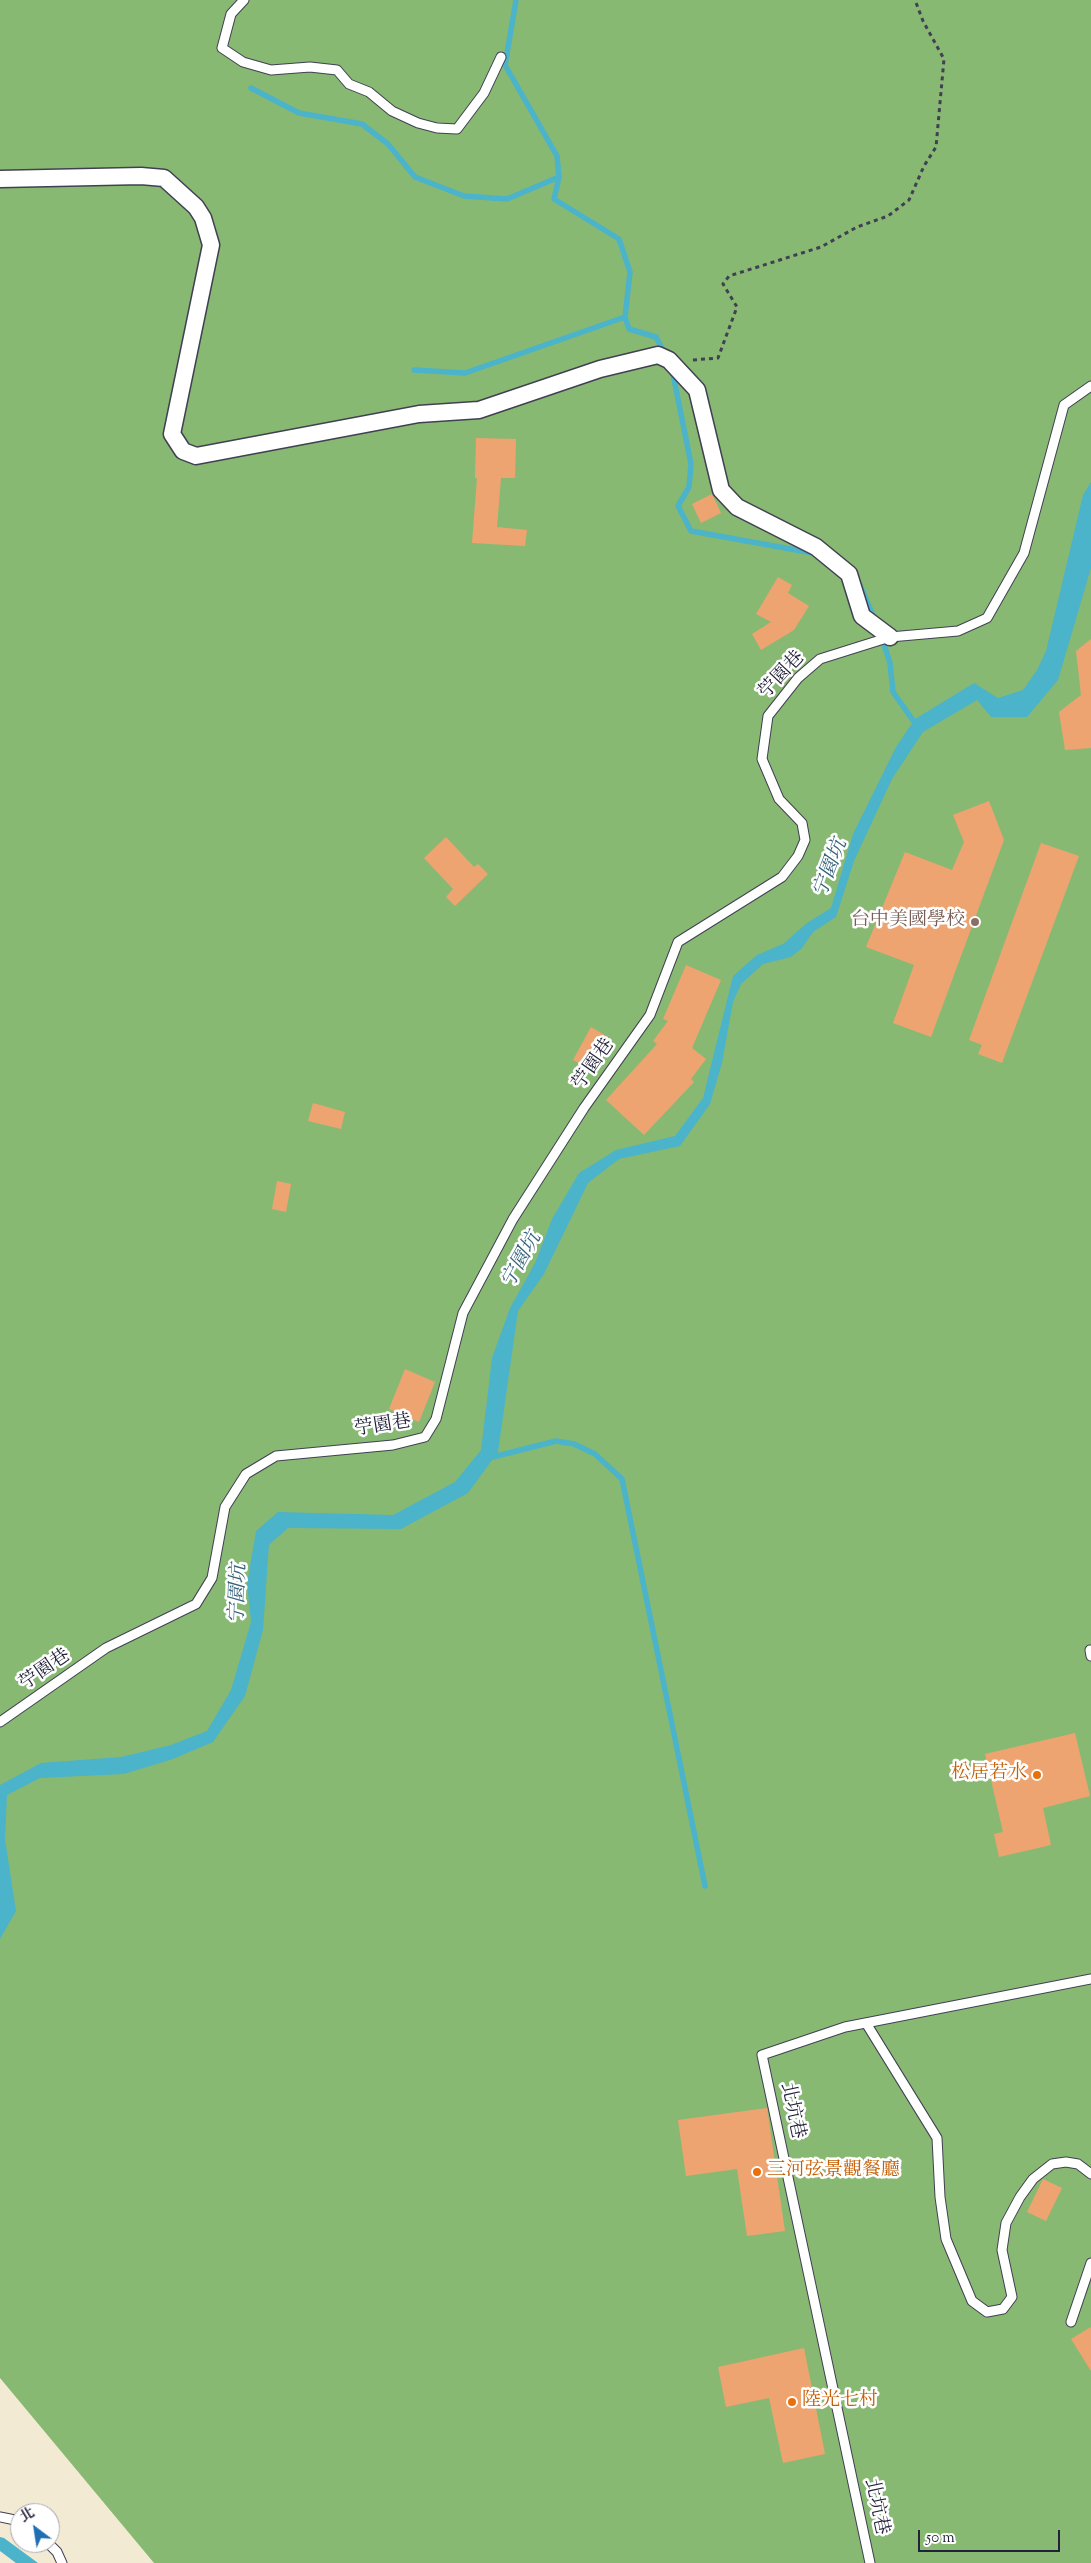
<!DOCTYPE html>
<html>
<head>
<meta charset="utf-8">
<style>
  body { margin:0 }
  #map { position:relative; width:1091px; height:2563px; overflow:hidden; background:#f3ead4; font-family:"Sorts Mill Goudy","Noto Serif TC",serif }
  canvas { display:block }
  .north { position:absolute; left:10px; top:2503px; width:50px; height:50px; box-sizing:border-box; background:#fff; border:1px solid #a7a7b1; border-radius:50%; rotate:329deg; font-size:14px; font-weight:700; line-height:20px; text-align:center; color:#22223b }
  .north::after { content:''; display:block; margin:auto; width:18px; height:22px; background:#1f6fb2; clip-path:polygon(50% 0,100% 100%,50% 72%,0 100%) }
  .scale { position:absolute; left:918px; top:2530px; width:142px; height:22px; box-sizing:border-box; border:2px solid #22223b; border-top:0; padding-left:6px; font-size:15px; line-height:18px; white-space:nowrap; color:#22223b; -webkit-text-stroke:4px #fff; paint-order:stroke }
</style>
</head>
<body>
<div id="map">
<canvas width="1091" height="2563"></canvas>
<div class="north">北</div>
<div class="scale">50 m</div>
</div>
<script>
const g = document.querySelector('canvas').getContext('2d');
g.lineJoin = 'round';
function paint(path, color) {
  g.fillStyle = color;
  g.fill(path, 'evenodd');
}
function shape(rows) {
  const path = new Path2D();
  for (const r of rows) {
    path.moveTo(r[0], r[1]);
    for (let i = 2; i < r.length; i += 2) path.lineTo(r[i], r[i + 1]);
  }
  return path;
}
function trace(path, color, width, dash) {
  g.strokeStyle = color;
  g.lineWidth = width;
  g.lineCap = dash ? 'butt' : 'round';
  g.setLineDash(dash || []);
  g.stroke(path);
}
function drawText(font, color, halo, rows, align = 'center') {
  g.font = font + ' "Sorts Mill Goudy","Noto Serif TC",serif';
  g.lineWidth = 5;
  g.setLineDash([]);
  g.textBaseline = 'middle';
  g.strokeStyle = halo;
  g.fillStyle = color;
  for (const [text, x, y, turn = 0] of rows) {
    g.save();
    g.translate(x, y);
    g.rotate((+turn || 0) * Math.PI / 180);
    g.textAlign = isNaN(turn) ? turn : align;
    if (halo) g.strokeText(text, 0, 0);
    g.fillText(text, 0, 0);
    g.restore();
  }
}
const forest = shape([
  [0,0,1091,0,1091,2563,154,2563,0,2378]
]);
const water = shape([
  [1091,482,1091,568,1058,680,1027,717,991,717,977,700,923,732,892,779,854,861,836,917,813,932,802,948,791,957,763,964,741,984,733,1002,722,1063,710,1104,680,1146,619,1159,588,1183,544,1274,518,1311,498,1452,468,1493,401,1529,288,1528,269,1545,263,1630,245,1696,213,1742,173,1759,124,1774,40,1778,7,1795,5,1839,16,1911,0,1939,0,1785,41,1763,121,1757,171,1745,207,1731,231,1690,251,1622,247,1584,256,1531,278,1512,393,1515,455,1482,481,1450,492,1358,510,1308,535,1263,552,1219,579,1173,616,1150,675,1136,703,1098,733,976,757,955,783,944,807,923,831,908,853,834,896,747,915,719,974,683,998,698,1023,690,1037,670,1046,651,1083,495],
  [0,2537,4,2538,38,2563,16,2563,0,2551]
]);
const stream = shape([
  [516,0,505,65,557,156,559,177,554,199,619,239,630,272,625,317,629,329,656,337,665,354],
  [251,88,299,113,362,124,388,144,415,177,464,196,507,199,559,177],
  [672,369,691,464,689,487,678,506,691,531,813,553],
  [414,370,465,373,625,317],
  [860,585,875,620],
  [882,638,890,663,893,692,917,726],
  [489,1458,556,1441,574,1444,595,1454,622,1479,705,1886]
]);
const building = shape([
  [476,438,516,439,515,478,501,478,497,527,527,530,525,546,472,543,477,478,475,478],
  [712,494,721,513,701,523,692,504],
  [778,577,792,585,788,593,809,606,794,630,761,650,752,634,771,622,756,614],
  [1091,639,1091,748,1065,750,1059,712,1081,695,1076,651],
  [989,801,1004,840,931,1037,893,1023,914,965,866,947,905,852,952,870,964,842,953,815],
  [446,837,474,867,478,864,488,874,455,906,446,897,453,889,424,858],
  [830,842,844,848,835,867,822,860],
  [1041,843,1079,856,1002,1063,978,1054,982,1045,969,1040],
  [686,965,721,980,692,1048,706,1059,691,1079,694,1082,644,1135,606,1100,657,1044,653,1041,668,1021,663,1019],
  [591,1027,608,1037,590,1069,573,1060],
  [313,1103,345,1112,341,1129,308,1121],
  [277,1181,291,1184,286,1212,272,1209],
  [405,1369,435,1382,419,1422,389,1409],
  [1075,1733,1090,1796,1043,1808,1051,1845,999,1857,994,1834,1003,1832,985,1754],
  [767,2108,785,2231,747,2236,737,2169,686,2176,678,2120],
  [1043,2179,1062,2188,1046,2221,1027,2212],
  [1091,2327,1091,2371,1071,2339],
  [804,2348,825,2454,783,2463,769,2398,726,2407,718,2367]
]);
const path = shape([
  [693,360,718,358,737,307,723,284,729,276,821,247,857,227,888,216,909,200,924,166,936,147,944,59,923,21,915,0]
]);
const lane = shape([
  [244,0,231,14,222,48,243,62,271,70,310,67,337,70,349,84,369,92,392,111,418,123,437,128,457,129,484,93,501,57],
  [1090,1650,1091,1656],
  [0,1722,106,1648,196,1604,212,1578,225,1507,246,1474,276,1456,393,1445,425,1437,436,1419,463,1313,513,1219,584,1108,650,1015,678,942,782,877,798,856,805,840,802,823,779,799,762,759,768,716,798,678,820,659,890,637,958,631,987,618,1024,553,1064,405,1091,386],
  [866,2023,937,2138,940,2197,946,2239,972,2301,987,2312,1003,2309,1012,2297,1002,2250,1006,2223,1020,2197,1033,2179,1052,2164,1066,2162,1078,2164,1091,2174],
  [1071,2322,1091,2263],
  [0,2517,20,2521],
  [48,2543,57,2552,62,2563],
  [870,2563,762,2055,845,2027,1091,1979]
]);
const street = shape([
  [0,179,141,176,164,178,196,207,203,218,211,245,172,434,183,451,196,456,419,414,479,410,600,369,658,355,669,360,697,390,721,490,737,507,816,547,849,574,862,616,890,637]
]);
const markers = [
  [975,922,5,"#8d6e63"],
  [1037,1775,5,"#e8710a"],
  [757,2172,5,"#e8710a"],
  [792,2402,5,"#e8710a"]
];
const streetNames = [
  ["苧園巷",783,676,-47],
  ["苧園巷",595,1065,-55],
  ["苧園巷",383,1427,-9],
  ["苧園巷",46,1671,-35],
  ["北坑巷",791,2111,78],
  ["北坑巷",875,2507,78]
];
const educationNames = [
  ["台中美國學校",965,922]
];
const foodNames = [
  ["松居若水",1027,1775,"right"],
  ["三河弦景觀餐廳",767,2172],
  ["陸光七村",802,2402]
];
const waterNames = [
  ["宁園坑",832,869,-69],
  ["宁園坑",523,1261,-61],
  ["宁園坑",240,1594,-88]
];
paint(forest, '#88b973');
paint(water, '#4bb3ca');
trace(stream, '#4bb3ca', 5.5);
paint(building, '#eea471');
trace(lane, '#414052', 11);
trace(street, '#414052', 19);
trace(path, '#414052', 3, [4, 4]);
trace(lane, '#fff', 9);
trace(street, '#fff', 16);
for (const [x, y, r, color] of markers) {
  const dot = new Path2D();
  dot.arc(x, y, r, 0, 2 * Math.PI);
  g.fillStyle = color;
  g.fill(dot);
  trace(dot, '#fff', 2);
}
drawText('19px', '#22223b', '#fff', streetNames);
drawText('19px', '#785e54', '#fff', educationNames, 'right');
drawText('19px', '#c56008', '#fff', foodNames, 'left');
drawText('italic 20px', '#34637b', '#fff', waterNames);
</script>
</body>
</html>
